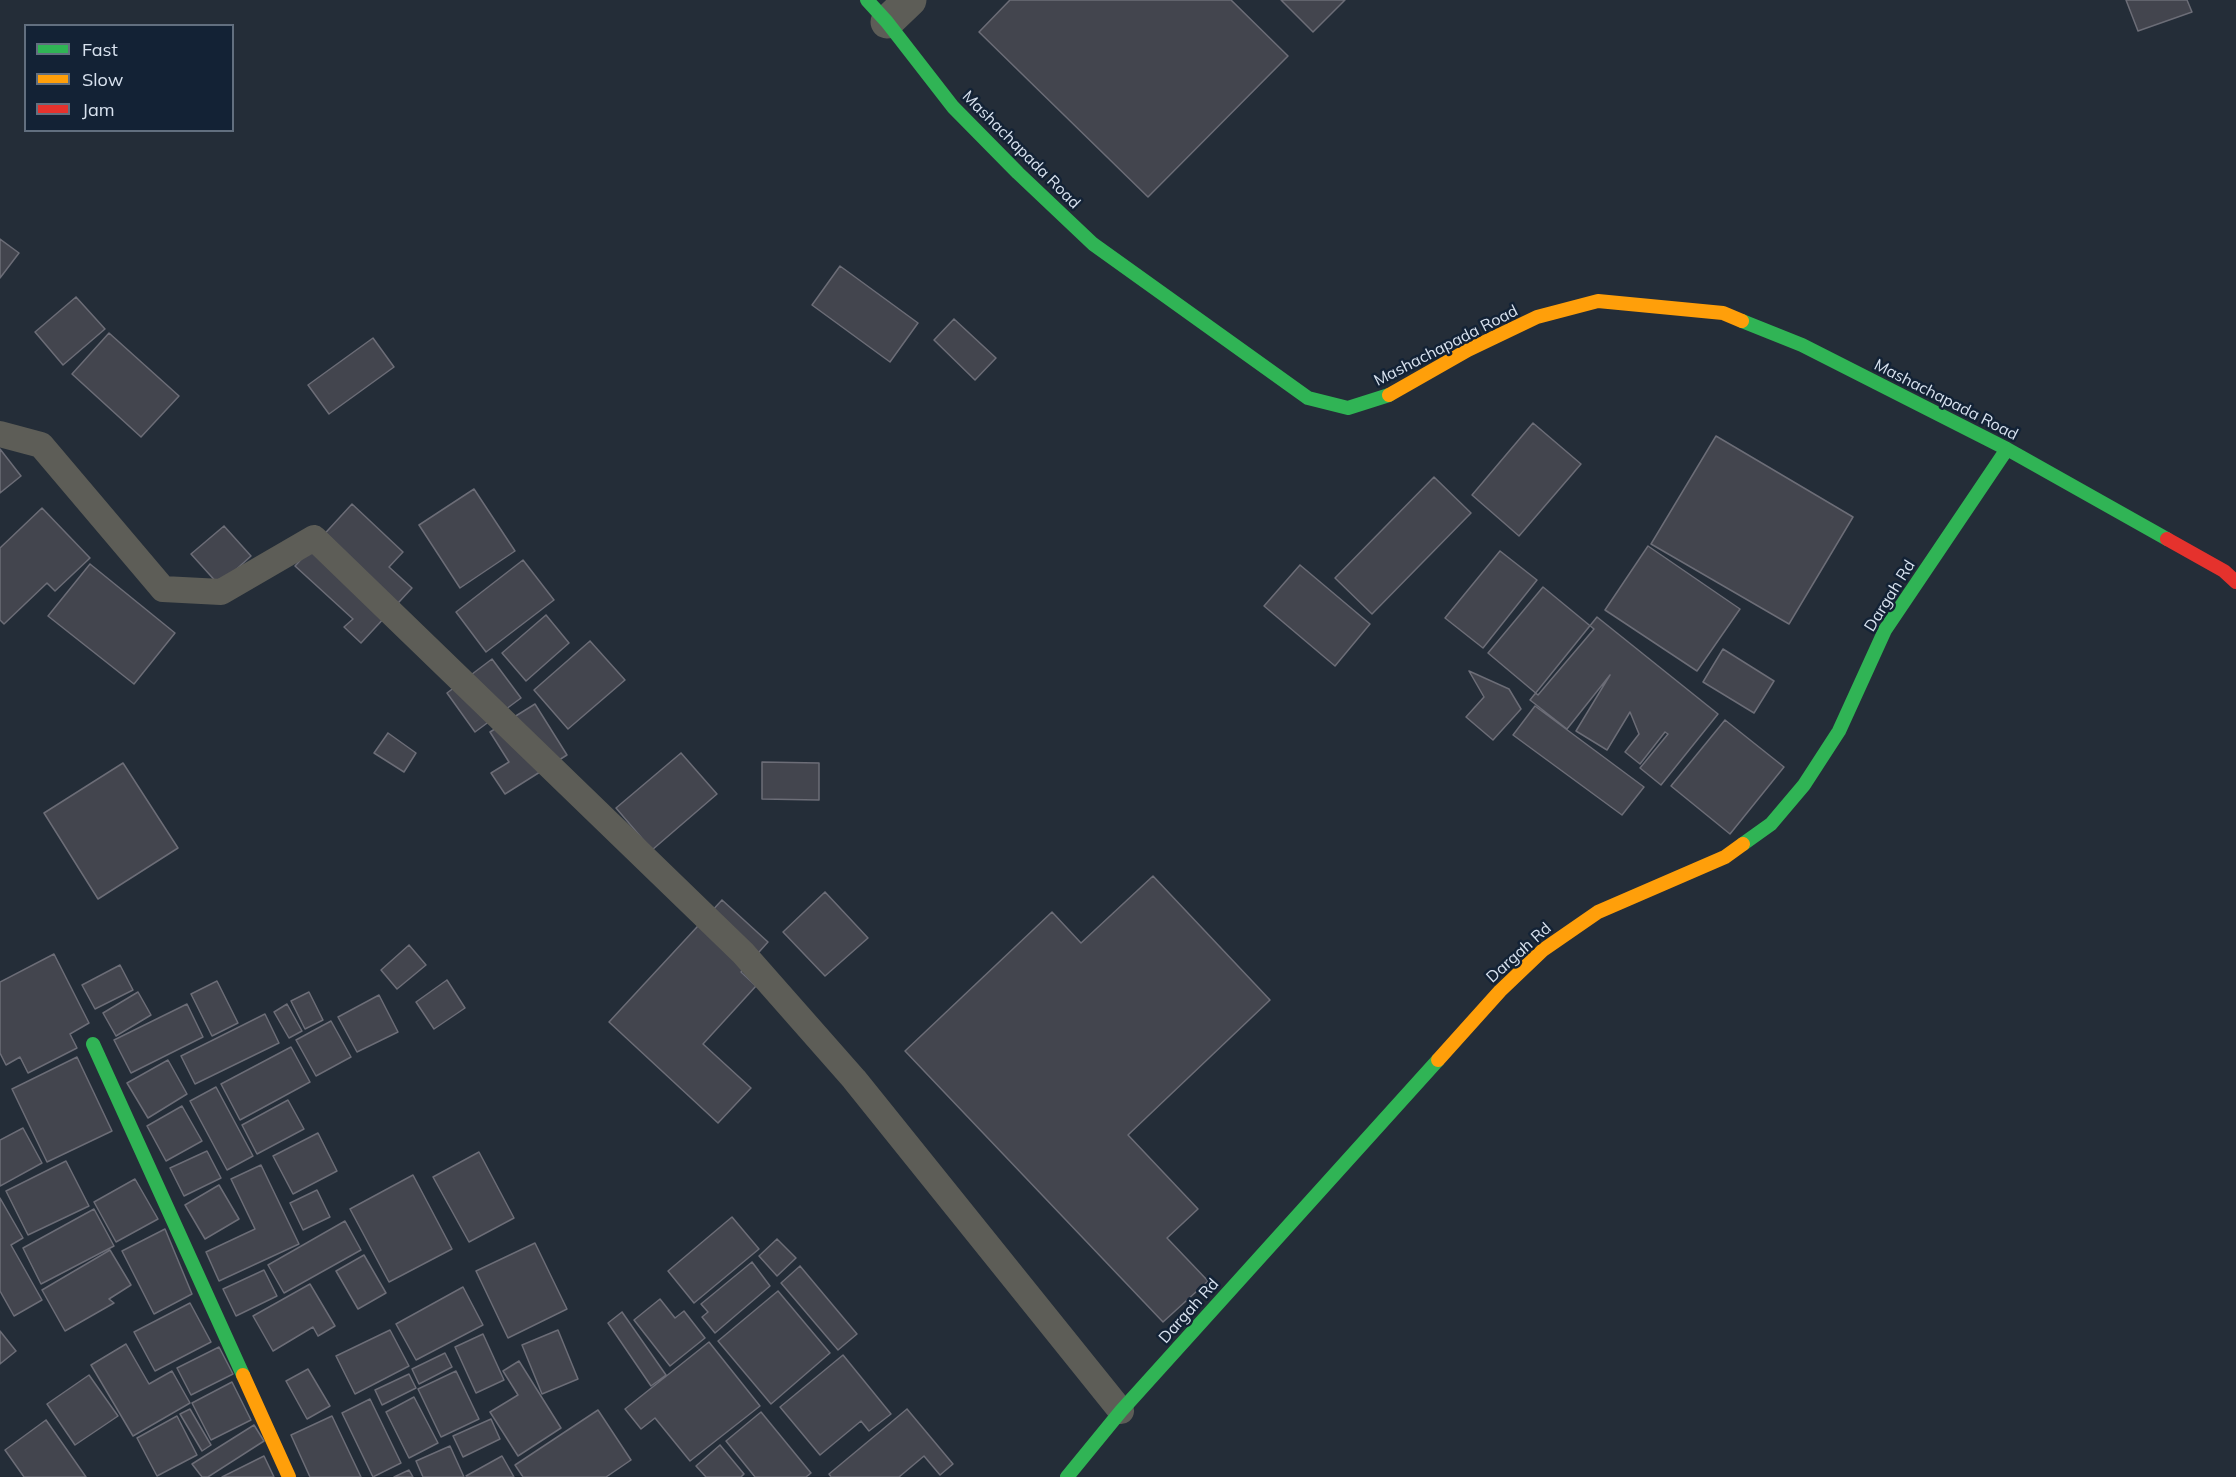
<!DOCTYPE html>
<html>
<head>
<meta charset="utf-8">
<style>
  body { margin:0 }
  #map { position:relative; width:2236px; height:1477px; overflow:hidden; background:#242d38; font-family:Mulish,sans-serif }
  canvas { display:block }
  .legend { position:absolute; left:24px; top:24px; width:210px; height:108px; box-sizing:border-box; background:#132235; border:2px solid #626f7f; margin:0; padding:8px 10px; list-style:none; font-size:18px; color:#d8e2ef }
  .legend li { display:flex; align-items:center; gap:12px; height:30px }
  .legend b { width:30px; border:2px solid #626f7f }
</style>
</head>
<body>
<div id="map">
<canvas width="2236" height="1477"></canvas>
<ul class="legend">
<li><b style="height:8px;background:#30b455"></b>Fast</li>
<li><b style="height:8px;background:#ff9f0a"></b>Slow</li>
<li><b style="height:8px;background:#e5322d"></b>Jam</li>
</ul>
</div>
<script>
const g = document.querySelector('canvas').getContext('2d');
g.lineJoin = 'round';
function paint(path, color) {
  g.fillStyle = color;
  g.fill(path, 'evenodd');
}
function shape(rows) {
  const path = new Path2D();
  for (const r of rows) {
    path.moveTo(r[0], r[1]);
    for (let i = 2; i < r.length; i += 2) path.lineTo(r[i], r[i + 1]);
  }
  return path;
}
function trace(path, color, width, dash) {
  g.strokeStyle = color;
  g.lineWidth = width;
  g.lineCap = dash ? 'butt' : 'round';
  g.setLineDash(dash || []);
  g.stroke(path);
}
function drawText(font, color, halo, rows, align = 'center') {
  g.font = font + ' Mulish,sans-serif';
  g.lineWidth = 5;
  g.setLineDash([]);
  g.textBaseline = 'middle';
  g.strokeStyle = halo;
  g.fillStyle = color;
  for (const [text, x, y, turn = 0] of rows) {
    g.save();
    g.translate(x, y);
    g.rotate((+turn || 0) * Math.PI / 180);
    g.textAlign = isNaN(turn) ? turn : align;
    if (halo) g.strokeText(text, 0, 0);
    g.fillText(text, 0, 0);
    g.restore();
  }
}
const building = shape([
  [1010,0,1231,0,1288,56,1148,197,979,32,1010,0],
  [1281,0,1345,0,1313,32,1281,0],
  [2126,0,2187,0,2192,12,2138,31,2126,0],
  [0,239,19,253,0,278,0,239],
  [840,266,918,323,890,362,812,305,840,266],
  [76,297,105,329,63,365,35,332,76,297],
  [954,319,996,358,975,380,934,340,954,319],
  [109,333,179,396,141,437,72,374,109,333],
  [373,338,394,367,329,414,308,385,373,338],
  [1533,423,1581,464,1519,536,1472,495,1533,423],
  [1716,436,1853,517,1789,624,1651,544,1716,436],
  [0,449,21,476,0,493,0,449],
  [1434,477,1471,513,1372,614,1335,578,1434,477],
  [474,489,515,551,460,588,419,525,474,489],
  [352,504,403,552,389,567,412,588,361,643,344,627,353,619,295,566,352,504],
  [42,508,90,558,55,591,47,583,4,624,0,620,0,548,42,508],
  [224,526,251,556,219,585,191,554,224,526],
  [1648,546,1740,609,1697,671,1605,610,1648,546],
  [1500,551,1537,580,1483,648,1445,618,1500,551],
  [523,560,554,600,486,652,456,612,523,560],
  [90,564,175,633,134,684,48,616,90,564],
  [1300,565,1370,624,1335,666,1264,606,1300,565],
  [1543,587,1594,629,1538,695,1488,653,1543,587],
  [546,615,569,643,526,681,502,653,546,615],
  [1597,617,1718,714,1661,785,1640,768,1668,734,1665,732,1640,764,1625,752,1639,734,1630,712,1607,750,1576,731,1610,675,1567,729,1530,700,1597,617],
  [590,641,625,680,568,729,534,690,590,641],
  [1723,649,1774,681,1754,713,1703,682,1723,649],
  [492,659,521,698,475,732,447,693,492,659],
  [1469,671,1509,689,1521,709,1493,740,1466,717,1484,697,1469,671],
  [535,704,567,755,505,794,491,773,509,762,490,732,535,704],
  [1535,706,1644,787,1622,815,1513,735,1535,706],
  [1725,720,1784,767,1730,834,1671,786,1725,720],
  [388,733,416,753,404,772,374,753,388,733],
  [681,753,717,794,652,850,616,808,681,753],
  [762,762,819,763,819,800,762,799,762,762],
  [123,763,178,848,98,899,44,813,123,763],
  [1153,876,1270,1000,1128,1135,1198,1209,1167,1238,1208,1281,1163,1322,905,1051,1052,912,1081,943,1153,876],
  [825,892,868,938,825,976,783,932,825,892],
  [722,900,768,942,741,972,756,986,703,1044,751,1088,718,1123,609,1022,722,900],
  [409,945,426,965,397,989,381,970,409,945],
  [54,954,89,1023,70,1034,77,1048,28,1073,20,1057,6,1065,0,1053,0,982,54,954],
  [120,965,133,990,95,1009,82,985,120,965],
  [447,980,465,1008,434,1029,416,1002,447,980],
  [217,981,238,1023,212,1036,191,994,217,981],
  [138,992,151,1015,116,1036,103,1013,138,992],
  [309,992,323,1020,305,1029,291,1001,309,992],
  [379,995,398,1032,357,1052,338,1017,379,995],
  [187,1004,203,1037,131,1073,114,1040,187,1004],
  [287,1004,302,1031,289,1038,274,1012,287,1004],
  [265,1014,279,1043,195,1084,181,1056,265,1014],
  [331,1021,351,1057,316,1076,296,1040,331,1021],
  [291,1047,310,1082,240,1120,221,1084,291,1047],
  [77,1057,112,1131,47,1162,12,1089,77,1057],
  [168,1060,187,1094,148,1118,127,1083,168,1060],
  [216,1087,253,1156,227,1170,190,1101,216,1087],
  [288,1100,304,1129,257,1154,242,1125,288,1100],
  [182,1106,202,1141,166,1161,147,1126,182,1106],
  [23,1128,42,1163,0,1186,0,1140,23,1128],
  [318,1133,337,1171,293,1194,273,1156,318,1133],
  [207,1151,221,1178,184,1196,170,1168,207,1151],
  [479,1152,514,1218,469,1242,433,1177,479,1152],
  [66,1161,89,1206,28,1235,6,1191,66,1161],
  [261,1165,299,1244,219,1281,206,1252,255,1229,231,1179,261,1165],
  [413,1175,452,1249,389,1282,350,1209,413,1175],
  [135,1179,158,1219,116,1242,94,1202,135,1179],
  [219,1185,239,1219,205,1239,185,1205,219,1185],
  [317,1190,330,1217,303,1230,290,1203,317,1190],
  [0,1198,23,1238,11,1245,42,1300,14,1316,0,1291,0,1198],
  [94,1209,114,1246,41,1284,23,1248,94,1209],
  [732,1217,759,1249,694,1303,668,1271,732,1217],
  [345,1221,361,1250,284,1293,268,1265,345,1221],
  [165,1229,192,1294,154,1314,122,1251,165,1229],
  [777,1239,796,1258,777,1276,759,1256,777,1239],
  [535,1243,567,1309,508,1338,476,1271,535,1243],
  [110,1250,131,1285,109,1299,114,1303,65,1331,42,1290,110,1250],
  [364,1255,386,1293,358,1309,336,1271,364,1255],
  [752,1262,770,1286,715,1333,702,1317,708,1312,701,1304,752,1262],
  [800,1266,857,1334,838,1350,781,1283,800,1266],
  [264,1270,277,1296,236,1316,223,1289,264,1270],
  [310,1284,335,1326,318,1336,313,1327,273,1351,253,1316,310,1284],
  [463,1287,483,1325,416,1360,396,1324,463,1287],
  [778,1291,830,1353,771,1404,718,1341,778,1291],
  [660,1299,675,1318,684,1311,705,1338,670,1366,634,1320,660,1299],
  [190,1303,211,1342,155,1371,134,1332,190,1303],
  [622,1312,666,1375,651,1386,608,1323,622,1312],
  [390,1330,409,1366,355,1394,336,1356,390,1330],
  [558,1330,578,1379,542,1394,522,1345,558,1330],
  [0,1331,16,1351,0,1364,0,1331],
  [483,1334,504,1380,476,1393,455,1347,483,1334],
  [709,1342,760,1406,690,1461,655,1418,641,1429,625,1409,709,1342],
  [126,1344,149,1384,172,1371,190,1403,133,1436,91,1365,126,1344],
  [219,1347,233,1374,191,1395,177,1368,219,1347],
  [445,1353,452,1367,419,1384,412,1369,445,1353],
  [843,1355,891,1414,869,1431,861,1421,820,1455,780,1407,843,1355],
  [519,1361,561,1428,518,1456,490,1412,518,1395,503,1371,519,1361],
  [308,1369,330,1406,307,1419,286,1381,308,1369],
  [456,1371,479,1419,441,1437,418,1389,456,1371],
  [409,1374,416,1388,382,1405,375,1390,409,1374],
  [89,1375,118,1416,75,1445,47,1404,89,1375],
  [232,1382,251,1420,211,1440,192,1403,232,1382],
  [414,1397,438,1443,409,1458,386,1412,414,1397],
  [370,1399,401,1463,373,1477,342,1413,370,1399],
  [190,1409,211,1445,202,1451,180,1414,190,1409],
  [907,1409,953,1464,940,1475,924,1456,899,1477,831,1477,829,1474,907,1409],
  [598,1410,631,1460,606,1477,523,1477,515,1465,598,1410],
  [761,1412,811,1473,806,1477,755,1477,726,1441,761,1412],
  [177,1416,197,1455,157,1476,137,1438,177,1416],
  [332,1416,361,1477,310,1477,291,1435,332,1416],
  [491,1419,500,1439,463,1457,453,1436,491,1419],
  [46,1420,86,1477,24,1477,5,1450,46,1420],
  [254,1425,264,1441,208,1477,202,1477,192,1464,254,1425],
  [720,1445,744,1474,741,1477,706,1477,696,1466,720,1445],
  [450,1446,464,1477,423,1477,416,1461,450,1446],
  [264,1456,274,1477,222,1477,264,1456],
  [502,1456,514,1477,467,1477,466,1476,502,1456],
  [409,1470,413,1477,394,1477,409,1470]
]);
const lane = shape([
  [0,434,41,445,163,589,221,592,314,538,743,953,854,1079,1121,1411]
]);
const street = shape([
  [887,22,910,0]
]);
const fast = shape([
  [867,0,887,22,953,107,1018,173,1093,244,1308,398,1348,408,1389,395],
  [1742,321,1802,345,2007,449,2167,539],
  [1743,844,1771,824,1804,785,1839,731,1885,630,2007,449],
  [93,1044,243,1375],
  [1067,1477,1121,1411,1438,1060]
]);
const slow = shape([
  [1389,395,1468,350,1537,317,1598,301,1723,313,1742,321],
  [1438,1060,1500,991,1543,950,1598,912,1725,857,1743,844],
  [243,1375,289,1477]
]);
const jam = shape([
  [2167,539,2224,571,2236,582]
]);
const streetNames = [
  ["Mashachapada Road",1021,150,45],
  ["Mashachapada Road",1446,346,-27],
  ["Mashachapada Road",1946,400,27],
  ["Dargah Rd",1890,596,-58],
  ["Dargah Rd",1519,953,-42],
  ["Dargah Rd",1189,1311,-48]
];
paint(building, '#43454e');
trace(building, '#6c6d77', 1.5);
trace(lane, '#5d5d57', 26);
trace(street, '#5d5d57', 33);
trace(fast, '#30b455', 14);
trace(slow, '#ff9f0a', 14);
trace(jam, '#e5322d', 14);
drawText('16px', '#d8e2ef', '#132235', streetNames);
</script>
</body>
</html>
